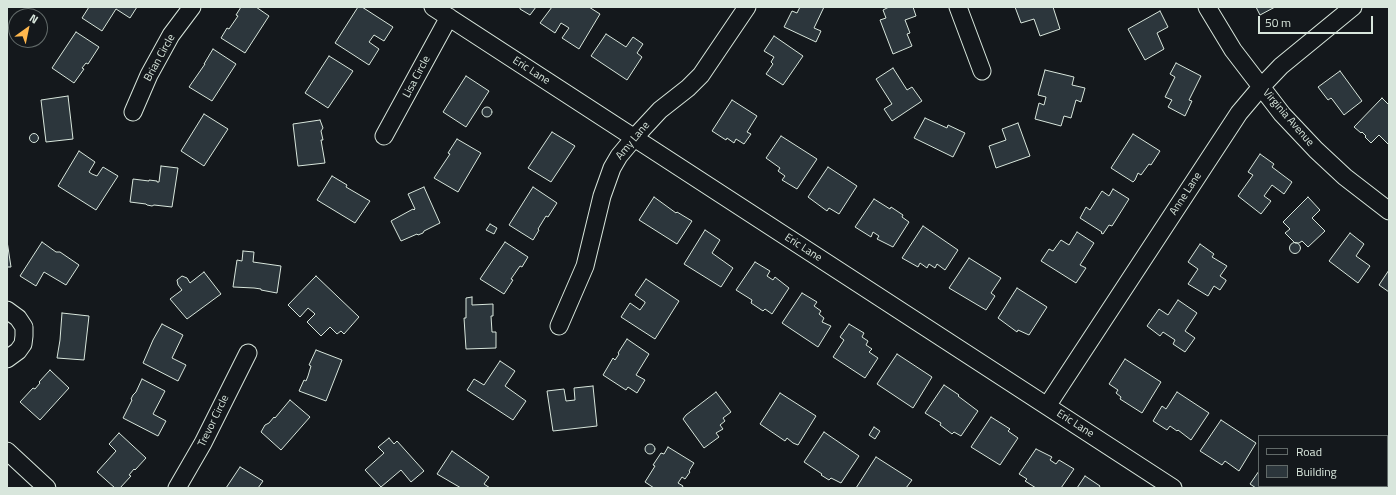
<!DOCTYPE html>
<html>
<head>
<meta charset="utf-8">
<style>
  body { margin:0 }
  #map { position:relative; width:1396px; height:495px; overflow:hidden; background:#14181c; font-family:"Titillium Web",sans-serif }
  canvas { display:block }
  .frame { position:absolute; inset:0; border:8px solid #d8e6dc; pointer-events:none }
  .legend { position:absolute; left:1258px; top:435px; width:130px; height:52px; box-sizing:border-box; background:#14181c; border:1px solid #626a69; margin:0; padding:5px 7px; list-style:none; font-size:12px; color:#d8e6dc }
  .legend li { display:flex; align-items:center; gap:8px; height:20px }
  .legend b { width:20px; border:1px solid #626a69 }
  .north { position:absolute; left:8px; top:8px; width:40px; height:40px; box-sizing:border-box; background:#14181c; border:1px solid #626a69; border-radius:50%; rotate:33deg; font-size:11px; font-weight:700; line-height:16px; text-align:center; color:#d8e6dc }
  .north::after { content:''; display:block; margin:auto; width:14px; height:18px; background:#ffb74d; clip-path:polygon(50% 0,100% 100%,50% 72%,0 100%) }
  .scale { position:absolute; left:1258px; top:16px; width:115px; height:18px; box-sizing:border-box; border:2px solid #d8e6dc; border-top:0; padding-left:5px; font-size:12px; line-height:14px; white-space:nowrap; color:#d8e6dc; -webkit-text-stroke:3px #14181c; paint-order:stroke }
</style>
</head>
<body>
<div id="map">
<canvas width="1396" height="495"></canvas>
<div class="frame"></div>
<ul class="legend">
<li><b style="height:5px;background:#14181c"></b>Road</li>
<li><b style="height:11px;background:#2c363c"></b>Building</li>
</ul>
<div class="north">N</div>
<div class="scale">50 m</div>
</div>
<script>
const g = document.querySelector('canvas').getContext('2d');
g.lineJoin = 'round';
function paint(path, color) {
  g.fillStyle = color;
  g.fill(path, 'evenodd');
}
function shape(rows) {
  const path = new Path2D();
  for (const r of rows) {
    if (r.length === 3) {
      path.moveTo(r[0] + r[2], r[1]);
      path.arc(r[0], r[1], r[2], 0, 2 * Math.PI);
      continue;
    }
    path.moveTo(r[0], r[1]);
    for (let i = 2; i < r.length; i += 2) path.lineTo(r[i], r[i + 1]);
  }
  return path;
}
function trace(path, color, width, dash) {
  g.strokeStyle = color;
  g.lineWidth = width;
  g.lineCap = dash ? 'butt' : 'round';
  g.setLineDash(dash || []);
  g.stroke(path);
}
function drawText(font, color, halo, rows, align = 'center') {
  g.font = font + ' "Titillium Web",sans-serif';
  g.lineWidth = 3;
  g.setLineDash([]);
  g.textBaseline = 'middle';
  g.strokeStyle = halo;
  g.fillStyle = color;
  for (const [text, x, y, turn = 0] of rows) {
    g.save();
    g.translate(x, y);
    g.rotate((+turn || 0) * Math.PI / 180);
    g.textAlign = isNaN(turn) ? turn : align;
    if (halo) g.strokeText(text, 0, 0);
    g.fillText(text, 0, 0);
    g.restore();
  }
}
const building = shape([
  [89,7,137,7,130,18,116,9,102,31,82,18,89,7],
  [241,7,256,7,269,16,245,53,221,38,227,28,229,29,238,16,236,15,241,7],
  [358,7,362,7,393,27,384,41,374,35,369,42,379,49,369,65,335,43,358,7],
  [520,7,536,7,530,15,520,9,520,7],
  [552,7,589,7,600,14,579,49,562,38,569,28,566,26,561,23,555,33,540,23,552,7],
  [800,7,824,7,814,28,821,31,816,42,784,27,792,11,797,13,800,7],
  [889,7,913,7,916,16,905,20,910,33,907,34,912,46,893,54,880,20,886,18,883,10,889,7],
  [1015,7,1053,7,1060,29,1040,36,1034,19,1021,23,1015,7],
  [1256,7,1275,7,1260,15,1256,7],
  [1160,11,1168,27,1157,33,1164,49,1145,60,1128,29,1160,11],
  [76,32,99,47,88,64,86,63,82,68,84,69,74,83,52,68,76,32],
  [606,34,626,47,633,37,643,44,637,53,642,57,627,80,591,56,606,34],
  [774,36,803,56,783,85,766,74,773,64,771,62,774,57,764,51,774,36],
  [213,49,236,64,212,101,189,87,205,64,204,64,213,49],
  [329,56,353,71,328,108,305,93,329,56],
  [1176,63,1201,76,1189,100,1192,101,1185,116,1168,107,1172,100,1165,97,1175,77,1170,74,1176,63],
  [893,68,907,90,912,87,922,101,892,121,884,109,892,104,876,79,893,68],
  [1045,70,1074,77,1072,85,1085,88,1081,102,1076,100,1071,118,1064,116,1061,126,1035,119,1039,103,1044,105,1046,97,1038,95,1045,70],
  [1340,71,1362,101,1344,115,1332,99,1331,98,1328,100,1318,87,1340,71],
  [466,76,489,91,466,127,443,112,466,76],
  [68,96,73,139,46,142,41,100,68,96],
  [1382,98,1389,105,1389,145,1379,135,1371,143,1365,137,1366,136,1362,132,1361,133,1354,127,1382,98],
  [732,100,757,116,747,132,751,134,744,144,736,139,734,143,727,138,726,140,712,131,732,100],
  [487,112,5],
  [204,114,228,129,204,166,181,151,204,114],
  [925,118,947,128,948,125,965,133,953,157,914,138,925,118],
  [320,120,323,128,321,131,323,140,321,140,325,163,298,166,293,124,320,120],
  [1018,123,1030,156,996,168,989,146,1006,140,1002,129,1018,123],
  [552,132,575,146,551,182,528,168,552,132],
  [34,138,4.5],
  [1133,134,1160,151,1151,165,1149,164,1141,175,1138,173,1135,180,1133,182,1111,168,1133,134],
  [781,136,817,159,797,189,782,180,785,176,778,171,780,168,766,158,781,136],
  [457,139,481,153,458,192,434,178,450,154,448,153,457,139],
  [79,151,95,162,89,172,92,174,97,176,103,167,118,176,96,210,58,186,79,151],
  [1260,154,1274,164,1272,167,1292,182,1284,194,1272,185,1264,196,1271,201,1261,214,1238,196,1253,175,1248,172,1260,154],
  [161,166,178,168,172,207,154,205,152,206,147,205,146,204,130,202,133,179,149,181,149,180,157,181,157,182,159,182,161,166],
  [828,167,857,186,839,214,829,208,827,211,808,197,828,167],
  [332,176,347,185,346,187,370,201,355,223,317,200,332,176],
  [424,187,440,223,424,231,423,233,418,235,417,234,401,241,391,221,413,209,414,210,415,209,408,194,424,187],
  [533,187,557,203,548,217,546,216,538,229,539,230,533,240,509,225,533,187],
  [1113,189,1129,199,1112,226,1109,225,1103,234,1101,233,1102,232,1080,218,1086,207,1090,210,1102,191,1109,196,1113,189],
  [654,197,676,213,677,212,692,221,677,244,639,220,654,197],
  [1308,197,1320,210,1312,218,1325,231,1308,247,1302,241,1299,243,1295,243,1285,233,1290,229,1283,222,1308,197],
  [874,199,890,209,891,207,903,215,902,217,909,222,893,247,877,239,879,236,873,232,871,237,855,227,874,199],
  [490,224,497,228,494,234,486,230,490,224],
  [923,226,958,250,945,270,937,264,935,268,929,264,927,268,920,263,918,267,902,258,923,226],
  [705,230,720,240,712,253,733,268,721,287,684,264,705,230],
  [1077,232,1094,243,1080,265,1086,268,1076,283,1041,261,1049,249,1053,251,1061,240,1069,245,1077,232],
  [1350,233,1364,244,1356,256,1370,266,1358,283,1329,261,1350,233],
  [7,241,11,267,7,267,7,241],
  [42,242,56,252,60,252,79,265,66,285,44,272,36,286,20,276,42,242],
  [505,242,528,257,522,267,520,266,511,279,513,280,504,294,480,279,505,242],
  [1295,248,5.5],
  [1200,244,1214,254,1212,257,1227,266,1220,276,1226,280,1226,281,1220,290,1214,286,1208,296,1188,284,1198,269,1188,262,1200,244],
  [243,251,254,252,253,262,281,266,277,293,261,290,261,289,254,288,233,287,237,260,242,261,243,251],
  [969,258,1001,278,991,293,995,296,986,310,949,288,969,258],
  [755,262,770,271,767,276,773,280,775,277,789,288,772,314,765,309,763,311,751,303,752,300,736,290,755,262],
  [1389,270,1389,292,1379,285,1389,270],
  [204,272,221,294,187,319,170,299,182,290,178,285,177,280,182,276,187,278,190,283,204,272],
  [316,276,359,317,344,334,341,331,337,334,330,327,321,336,307,322,315,314,314,313,308,308,300,317,288,305,316,276],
  [646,279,679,301,655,339,621,317,630,303,640,310,645,303,645,302,635,295,646,279],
  [1017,288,1047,307,1029,335,1018,330,1017,332,998,318,1017,288],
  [802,293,817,302,814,306,821,311,819,314,824,318,822,322,831,326,818,347,782,323,802,293],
  [472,297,472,305,493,304,493,316,491,316,492,332,496,332,496,348,466,349,464,318,466,318,466,298,472,297],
  [1178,300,1197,313,1185,331,1195,338,1185,352,1173,344,1175,340,1163,332,1160,336,1147,326,1159,309,1168,315,1178,300],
  [62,313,89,316,84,360,57,358,60,340,62,313],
  [162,324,183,335,172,358,186,365,178,381,143,363,153,340,162,324],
  [849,324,864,333,862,337,868,341,866,345,872,349,869,352,878,358,865,378,833,357,844,340,840,337,849,324],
  [627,339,649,354,636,375,645,380,637,393,628,387,626,390,603,375,613,358,615,360,619,354,618,353,627,339],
  [316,350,342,360,326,401,299,391,304,380,306,381,308,376,311,366,309,365,316,350],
  [897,354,932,377,913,408,877,384,897,354],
  [1125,359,1161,382,1142,413,1120,399,1121,397,1116,393,1118,390,1109,384,1125,359],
  [500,361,515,371,505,386,526,401,513,420,467,390,474,379,484,385,500,361],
  [50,370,69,388,40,420,20,402,33,388,35,389,40,383,39,382,50,370],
  [142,379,165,391,153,414,166,421,158,436,123,418,132,400,131,399,133,395,136,392,142,379],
  [944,385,959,395,958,396,978,411,961,436,954,432,952,434,940,425,941,423,925,413,944,385],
  [593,386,597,426,553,431,547,391,564,389,566,401,575,400,574,388,593,386],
  [716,392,731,412,723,418,725,421,720,425,723,429,716,433,719,437,704,448,683,419,686,415,716,392],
  [1177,392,1209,413,1191,440,1178,430,1177,431,1170,426,1167,430,1153,421,1162,406,1166,409,1177,392],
  [780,393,816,416,798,445,793,443,787,438,785,441,760,424,780,393],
  [290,400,310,417,281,450,261,432,265,425,269,423,274,417,275,418,290,400],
  [991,417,1010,429,1008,431,1018,438,1000,465,971,447,991,417],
  [1221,420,1256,443,1239,471,1225,461,1222,465,1200,451,1221,420],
  [874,427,880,431,875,439,869,435,874,427],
  [824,432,859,456,841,483,831,478,829,480,821,475,822,474,804,462,824,432],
  [119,433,146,458,135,470,134,469,129,475,131,476,120,488,115,488,97,472,116,451,109,444,119,433],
  [389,438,394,444,397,441,424,471,411,482,401,470,381,487,365,470,384,453,378,447,389,438],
  [650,449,5],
  [668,447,694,463,689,471,690,472,685,479,682,477,678,483,683,486,682,488,654,488,645,482,655,466,653,465,661,453,664,454,668,447],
  [1036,449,1052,457,1050,460,1056,464,1059,460,1074,469,1061,488,1036,488,1025,481,1027,479,1019,474,1036,449],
  [452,451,489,477,484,484,490,488,461,488,437,474,452,451],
  [876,457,912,480,906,488,856,488,876,457],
  [240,467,263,481,258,488,226,488,240,467],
  [1259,471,1259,486,1300,486,1298,488,1256,488,1250,484,1259,471],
  [1085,476,1100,486,1099,488,1077,488,1085,476]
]);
const minor = shape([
  [433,7,1173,488],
  [958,7,982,71],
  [1207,7,1233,50,1282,114,1316,150,1345,177,1389,211],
  [133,112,149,75,171,35,192,7],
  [384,136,449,17],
  [7,310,18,318,24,327,24,336,23,344,18,351,7,359],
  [559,326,585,266,602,196,612,168,619,156,634,138,660,110,688,88,701,75,747,7],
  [1047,406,1239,113,1261,87,1281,66,1353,7],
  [7,451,47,488],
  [177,488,203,443,248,353]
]);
const streetNames = [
  ["Brian Circle",160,58,-61],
  ["Eric Lane",531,71,33],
  ["Lisa Circle",417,77,-62],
  ["Virginia Avenue",1288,118,49],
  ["Amy Lane",633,141,-50],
  ["Anne Lane",1186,194,-57],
  ["Eric Lane",803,248,33],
  ["Trevor Circle",214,421,-64],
  ["Eric Lane",1075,424,33]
];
paint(building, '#2c363c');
trace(building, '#d8e6dc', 1);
trace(minor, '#d8e6dc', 19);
trace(minor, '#14181c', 17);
drawText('11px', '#d8e6dc', '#14181c', streetNames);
</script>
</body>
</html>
